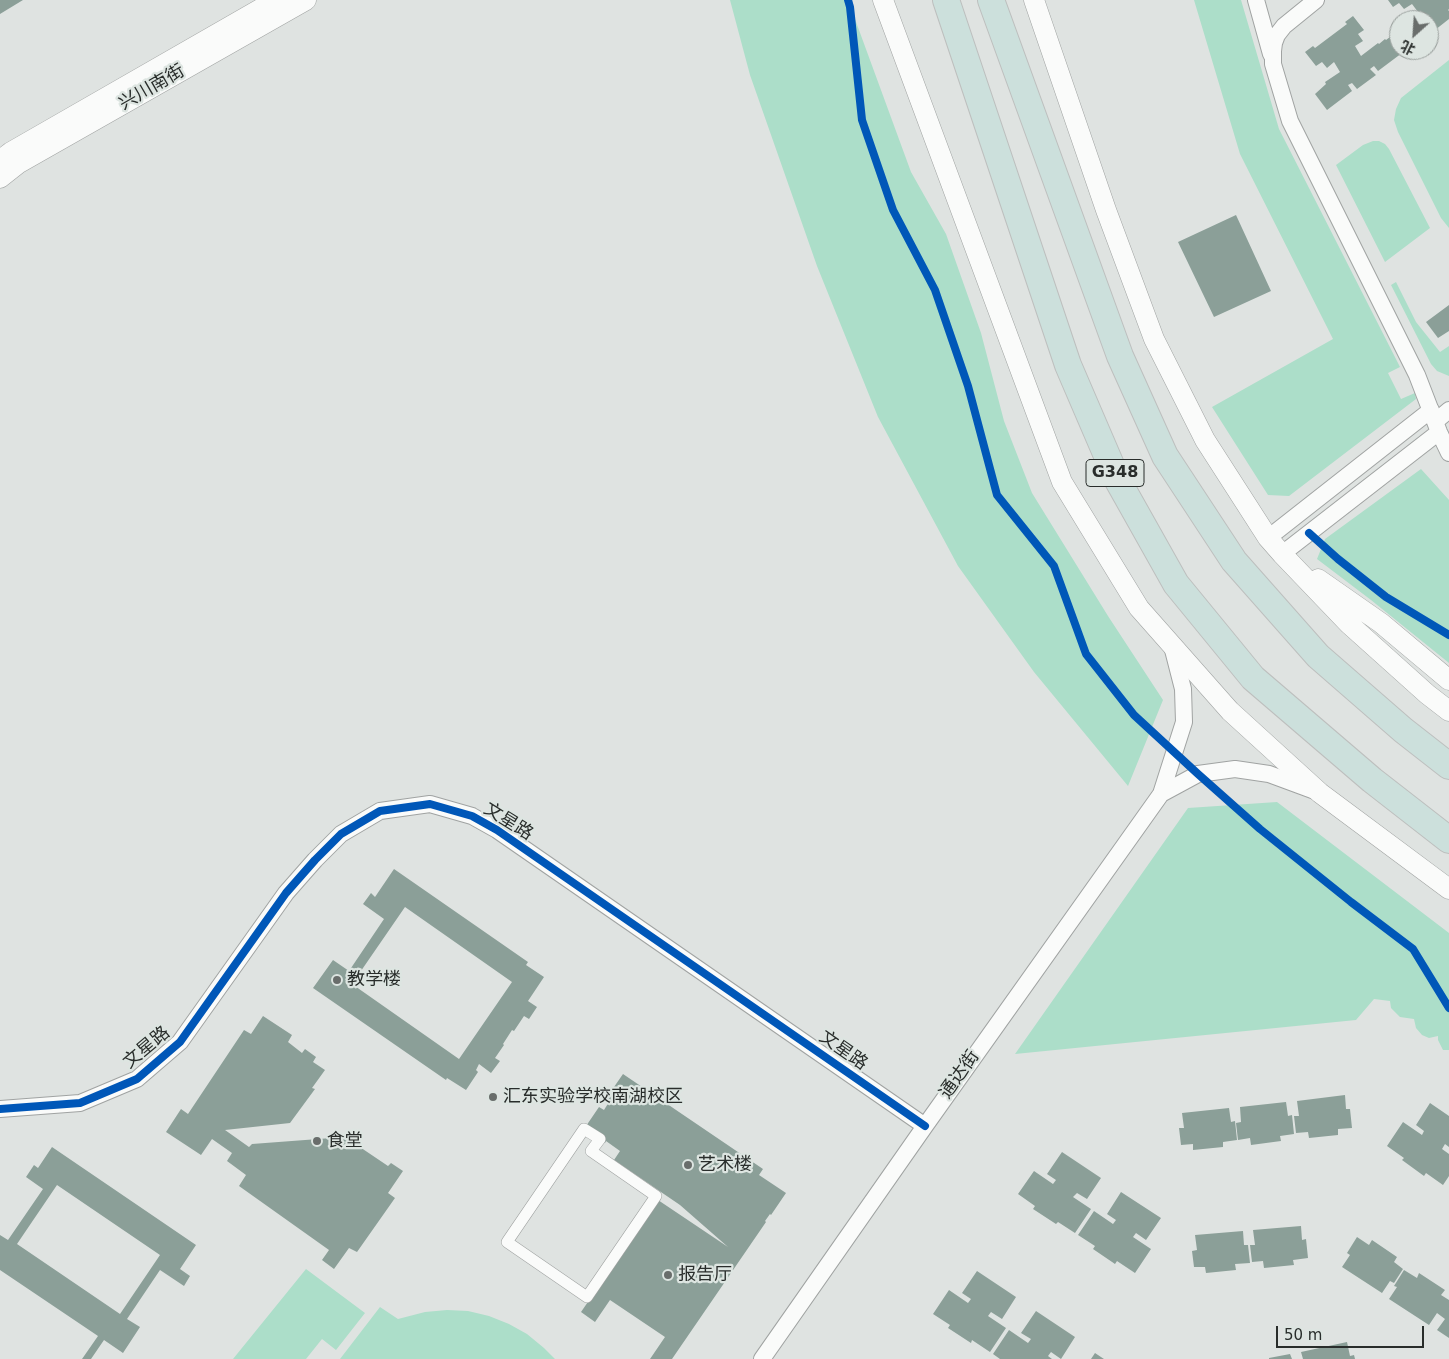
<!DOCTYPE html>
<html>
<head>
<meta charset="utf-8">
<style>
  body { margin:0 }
  #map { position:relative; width:1449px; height:1359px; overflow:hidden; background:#dfe3e1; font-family:"DejaVu Sans","Noto Sans SC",sans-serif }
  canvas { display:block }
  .north { position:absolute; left:1389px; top:10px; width:50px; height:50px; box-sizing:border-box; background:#dde5e1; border:1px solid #959b98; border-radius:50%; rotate:206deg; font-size:14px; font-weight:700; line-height:20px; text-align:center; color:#292d2b }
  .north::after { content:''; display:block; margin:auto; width:18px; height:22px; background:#696d6b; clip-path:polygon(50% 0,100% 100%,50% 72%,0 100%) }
  .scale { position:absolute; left:1276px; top:1326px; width:148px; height:22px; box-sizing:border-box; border:2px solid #292d2b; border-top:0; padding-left:6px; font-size:15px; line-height:18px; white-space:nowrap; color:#292d2b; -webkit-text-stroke:4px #dde5e1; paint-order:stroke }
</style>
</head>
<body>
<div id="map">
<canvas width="1449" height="1359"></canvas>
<div class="north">北</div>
<div class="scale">50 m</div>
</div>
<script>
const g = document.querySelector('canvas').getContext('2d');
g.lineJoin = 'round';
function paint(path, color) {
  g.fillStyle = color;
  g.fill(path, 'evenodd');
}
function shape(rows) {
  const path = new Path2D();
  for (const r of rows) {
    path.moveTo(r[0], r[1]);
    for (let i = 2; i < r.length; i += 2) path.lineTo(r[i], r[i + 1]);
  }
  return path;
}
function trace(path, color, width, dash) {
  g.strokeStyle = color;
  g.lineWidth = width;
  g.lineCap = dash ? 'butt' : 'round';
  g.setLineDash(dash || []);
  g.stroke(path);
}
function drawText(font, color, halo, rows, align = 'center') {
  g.font = font + ' "DejaVu Sans","Noto Sans SC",sans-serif';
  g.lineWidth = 4.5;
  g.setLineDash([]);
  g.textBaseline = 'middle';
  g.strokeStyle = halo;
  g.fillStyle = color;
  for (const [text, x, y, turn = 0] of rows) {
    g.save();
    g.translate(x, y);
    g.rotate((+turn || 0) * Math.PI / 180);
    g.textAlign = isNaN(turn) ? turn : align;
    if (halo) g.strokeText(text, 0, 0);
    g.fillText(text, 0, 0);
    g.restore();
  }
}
const green = shape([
  [730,0,848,0,911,172,946,234,981,333,1004,421,1032,493,1108,616,1163,700,1128,786,1034,672,958,566,878,417,817,266,750,75],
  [1194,0,1241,0,1279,129,1400,367,1388,373,1401,399,1415,393,1416,399,1289,496,1268,495,1212,407,1333,339,1240,154],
  [1449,60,1449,228,1441,218,1398,132,1394,120,1396,109,1401,98],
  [1373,141,1379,141,1385,144,1389,149,1430,228,1385,262,1336,165,1363,145],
  [1396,282,1416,322,1440,352,1449,346,1449,376,1437,371,1431,364,1391,285],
  [1421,469,1449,500,1449,663,1371,600,1317,559,1325,539],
  [1277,802,1449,933,1449,1050,1443,1050,1438,1040,1438,1036,1429,1038,1422,1035,1416,1028,1414,1019,1400,1017,1391,1008,1390,1001,1374,999,1356,1020,1015,1054,1188,808],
  [306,1269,365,1313,336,1350,322,1339,306,1359,233,1359],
  [380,1307,398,1319,425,1312,447,1310,468,1311,489,1316,509,1324,527,1334,544,1348,555,1359,340,1359]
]);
const building = shape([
  [0,0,23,0,0,14],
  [1388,0,1449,0,1449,9,1448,10,1449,11,1449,19,1435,30,1429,23,1429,20,1408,20,1418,12,1412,4,1404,9,1399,3,1393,7],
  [1353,16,1364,30,1358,34,1363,41,1355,46,1361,56,1378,43,1379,44,1385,39,1386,40,1399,30,1399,50,1406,50,1378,71,1374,66,1370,69,1376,75,1357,89,1352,83,1348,85,1352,91,1327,110,1315,94,1326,84,1325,82,1340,72,1334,62,1327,68,1322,62,1316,66,1305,52,1313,46,1315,48,1347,24,1345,22],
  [1236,215,1271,291,1214,317,1178,242],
  [1449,305,1449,331,1438,338,1426,322],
  [394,869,528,962,526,965,544,977,528,1001,537,1007,529,1019,524,1016,514,1031,512,1030,503,1044,504,1045,495,1058,500,1061,491,1073,479,1064,476,1070,478,1072,466,1090,447,1078,446,1080,313,988,333,960,349,971,384,919,363,904,371,893,375,897],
  [405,907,512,982,459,1059,352,984],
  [263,1016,292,1035,288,1042,302,1053,305,1049,316,1057,313,1062,325,1070,312,1088,315,1089,290,1123,225,1130,249,1147,252,1144,345,1137,388,1166,391,1163,403,1171,388,1193,395,1198,357,1252,349,1248,334,1269,322,1260,329,1250,239,1186,246,1175,227,1161,232,1153,212,1139,201,1155,166,1132,181,1109,188,1114,244,1030,251,1034],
  [623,1074,763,1169,759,1175,786,1193,771,1215,770,1214,765,1221,766,1222,672,1359,650,1359,665,1337,610,1300,595,1322,581,1312,658,1200,728,1247,680,1205,614,1160,620,1151,606,1141,605,1143,584,1129,599,1107,604,1110,609,1102,605,1100],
  [1345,1095,1346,1109,1350,1109,1352,1128,1338,1129,1338,1135,1309,1138,1308,1132,1296,1133,1294,1116,1299,1116,1297,1101],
  [1286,1102,1288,1116,1292,1115,1294,1134,1280,1136,1281,1141,1251,1145,1250,1138,1238,1140,1236,1123,1241,1122,1240,1107],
  [1430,1103,1449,1116,1449,1147,1445,1144,1442,1149,1449,1154,1449,1176,1443,1185,1426,1173,1424,1176,1402,1160,1404,1158,1387,1146,1403,1122,1422,1135,1424,1131,1416,1125],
  [1229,1108,1231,1122,1235,1121,1237,1140,1223,1142,1223,1147,1193,1150,1193,1144,1181,1145,1179,1128,1184,1128,1182,1113],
  [52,1147,196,1245,180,1269,190,1276,184,1286,160,1270,127,1319,140,1327,123,1353,104,1340,91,1359,82,1359,98,1336,0,1270,0,1235,8,1240,43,1189,26,1177,34,1165,38,1168],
  [57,1185,160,1255,120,1314,17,1244],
  [1062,1152,1101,1178,1087,1199,1077,1193,1073,1197,1091,1209,1075,1233,1058,1222,1056,1224,1033,1209,1035,1206,1018,1194,1034,1171,1053,1184,1056,1180,1047,1174],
  [1121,1192,1161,1218,1146,1240,1136,1233,1133,1237,1151,1249,1135,1273,1117,1261,1115,1264,1093,1249,1095,1246,1078,1235,1094,1211,1113,1224,1116,1220,1107,1214],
  [1301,1226,1302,1240,1306,1239,1308,1258,1293,1260,1294,1265,1264,1268,1263,1261,1252,1262,1250,1245,1255,1245,1253,1230],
  [1243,1231,1244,1245,1248,1245,1250,1263,1235,1264,1236,1270,1206,1273,1205,1267,1194,1267,1192,1251,1197,1250,1195,1235],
  [1357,1237,1369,1245,1372,1240,1397,1257,1394,1262,1403,1269,1394,1283,1390,1281,1382,1293,1342,1267,1350,1255,1347,1253],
  [1404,1270,1417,1278,1419,1273,1445,1290,1441,1295,1449,1300,1449,1338,1437,1330,1445,1319,1437,1313,1429,1325,1389,1299,1397,1287,1394,1286],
  [977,1271,1016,1297,1002,1319,991,1312,988,1316,1006,1328,990,1352,972,1340,971,1343,948,1328,950,1325,933,1314,949,1290,968,1303,971,1299,962,1293],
  [1036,1311,1075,1337,1061,1359,1051,1352,1048,1356,1052,1359,1000,1359,993,1354,1009,1330,1028,1343,1031,1339,1021,1333],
  [1347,1342,1350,1356,1354,1355,1355,1359,1303,1359,1301,1352],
  [1095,1353,1104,1359,1091,1359],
  [1290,1354,1292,1359,1269,1359,1269,1358]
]);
const pedestrian = shape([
  [584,1129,600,1139,591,1151,656,1196,587,1297,507,1242,584,1129]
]);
const minor = shape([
  [1256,0,1271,54],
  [1316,0,1284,26,1277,35,1274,43,1273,51,1273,64,1290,121,1417,375,1439,432,1449,453],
  [1436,421,1449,410],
  [1268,538,1431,410],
  [1282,554,1439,432],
  [1172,646,1183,689,1184,722,1161,794,1198,774,1235,769,1269,774,1315,791],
  [0,1109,80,1103,137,1079,180,1042,286,893,315,860,341,834,380,811,430,804,472,816,497,830,925,1126],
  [762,1359,925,1126,1161,794]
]);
const tertiary = shape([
  [883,0,1062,482,1139,608,1230,711,1320,793,1449,889],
  [1034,0,1106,210,1154,339,1205,440,1268,538,1282,554,1349,624,1427,694,1449,711],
  [3,158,11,152,276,0],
  [0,178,19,163,306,0],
  [1318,579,1381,623,1449,680]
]);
const trunk = shape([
  [946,0,1068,365,1117,479,1176,584,1253,678,1372,780,1449,840],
  [991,0,1120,356,1165,456,1234,561,1318,656,1403,730,1449,766]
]);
const cycleway = shape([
  [848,0,850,7,862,120,893,210,935,290,968,386,997,495,1054,566,1086,654,1134,715,1198,774,1260,829,1351,902,1413,949,1449,1008],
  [1309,533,1338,559,1386,597,1449,635],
  [0,1109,80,1103,137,1079,180,1042,286,893,315,860,341,834,380,811,430,804,472,816,497,830,925,1126]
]);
const markers = [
  [337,980,5,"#696d6b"],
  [493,1097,5,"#696d6b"],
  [317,1141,5,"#696d6b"],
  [688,1165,5,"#696d6b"],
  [668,1275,5,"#696d6b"]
];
const shields = [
  [1115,473,58]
];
const shieldNames = [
  ["G348",1115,473]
];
const streetNames = [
  ["兴川南街",152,88,-30],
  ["文星路",508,822,32],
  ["文星路",147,1048,-40],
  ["文星路",843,1051,35],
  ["通达街",960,1075,-55]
];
const poiNames = [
  ["教学楼",347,980],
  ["汇东实验学校南湖校区",503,1097],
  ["食堂",327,1141],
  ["艺术楼",698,1165],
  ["报告厅",678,1275]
];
paint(green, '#acdec9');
paint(building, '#8b9f98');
trace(pedestrian, '#a0a3a2', 12);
trace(minor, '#a0a3a2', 18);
trace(tertiary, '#a0a3a2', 21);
trace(trunk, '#bdbfbe', 28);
trace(pedestrian, '#fafbfa', 11);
trace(minor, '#fafbfa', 16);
trace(tertiary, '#fafbfa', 20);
trace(trunk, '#cce0dc', 26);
trace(cycleway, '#0057b8', 8);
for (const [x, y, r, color] of markers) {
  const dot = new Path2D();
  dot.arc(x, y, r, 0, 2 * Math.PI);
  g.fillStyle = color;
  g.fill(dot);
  trace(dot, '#dde5e1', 2);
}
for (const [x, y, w] of shields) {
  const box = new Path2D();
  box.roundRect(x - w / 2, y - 13.5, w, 27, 4);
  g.fillStyle = '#dde5e1';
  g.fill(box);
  trace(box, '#292d2b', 1);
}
drawText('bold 16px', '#292d2b', null, shieldNames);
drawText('18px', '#292d2b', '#dde5e1', streetNames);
drawText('18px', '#292d2b', '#dde5e1', poiNames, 'left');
</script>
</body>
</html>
